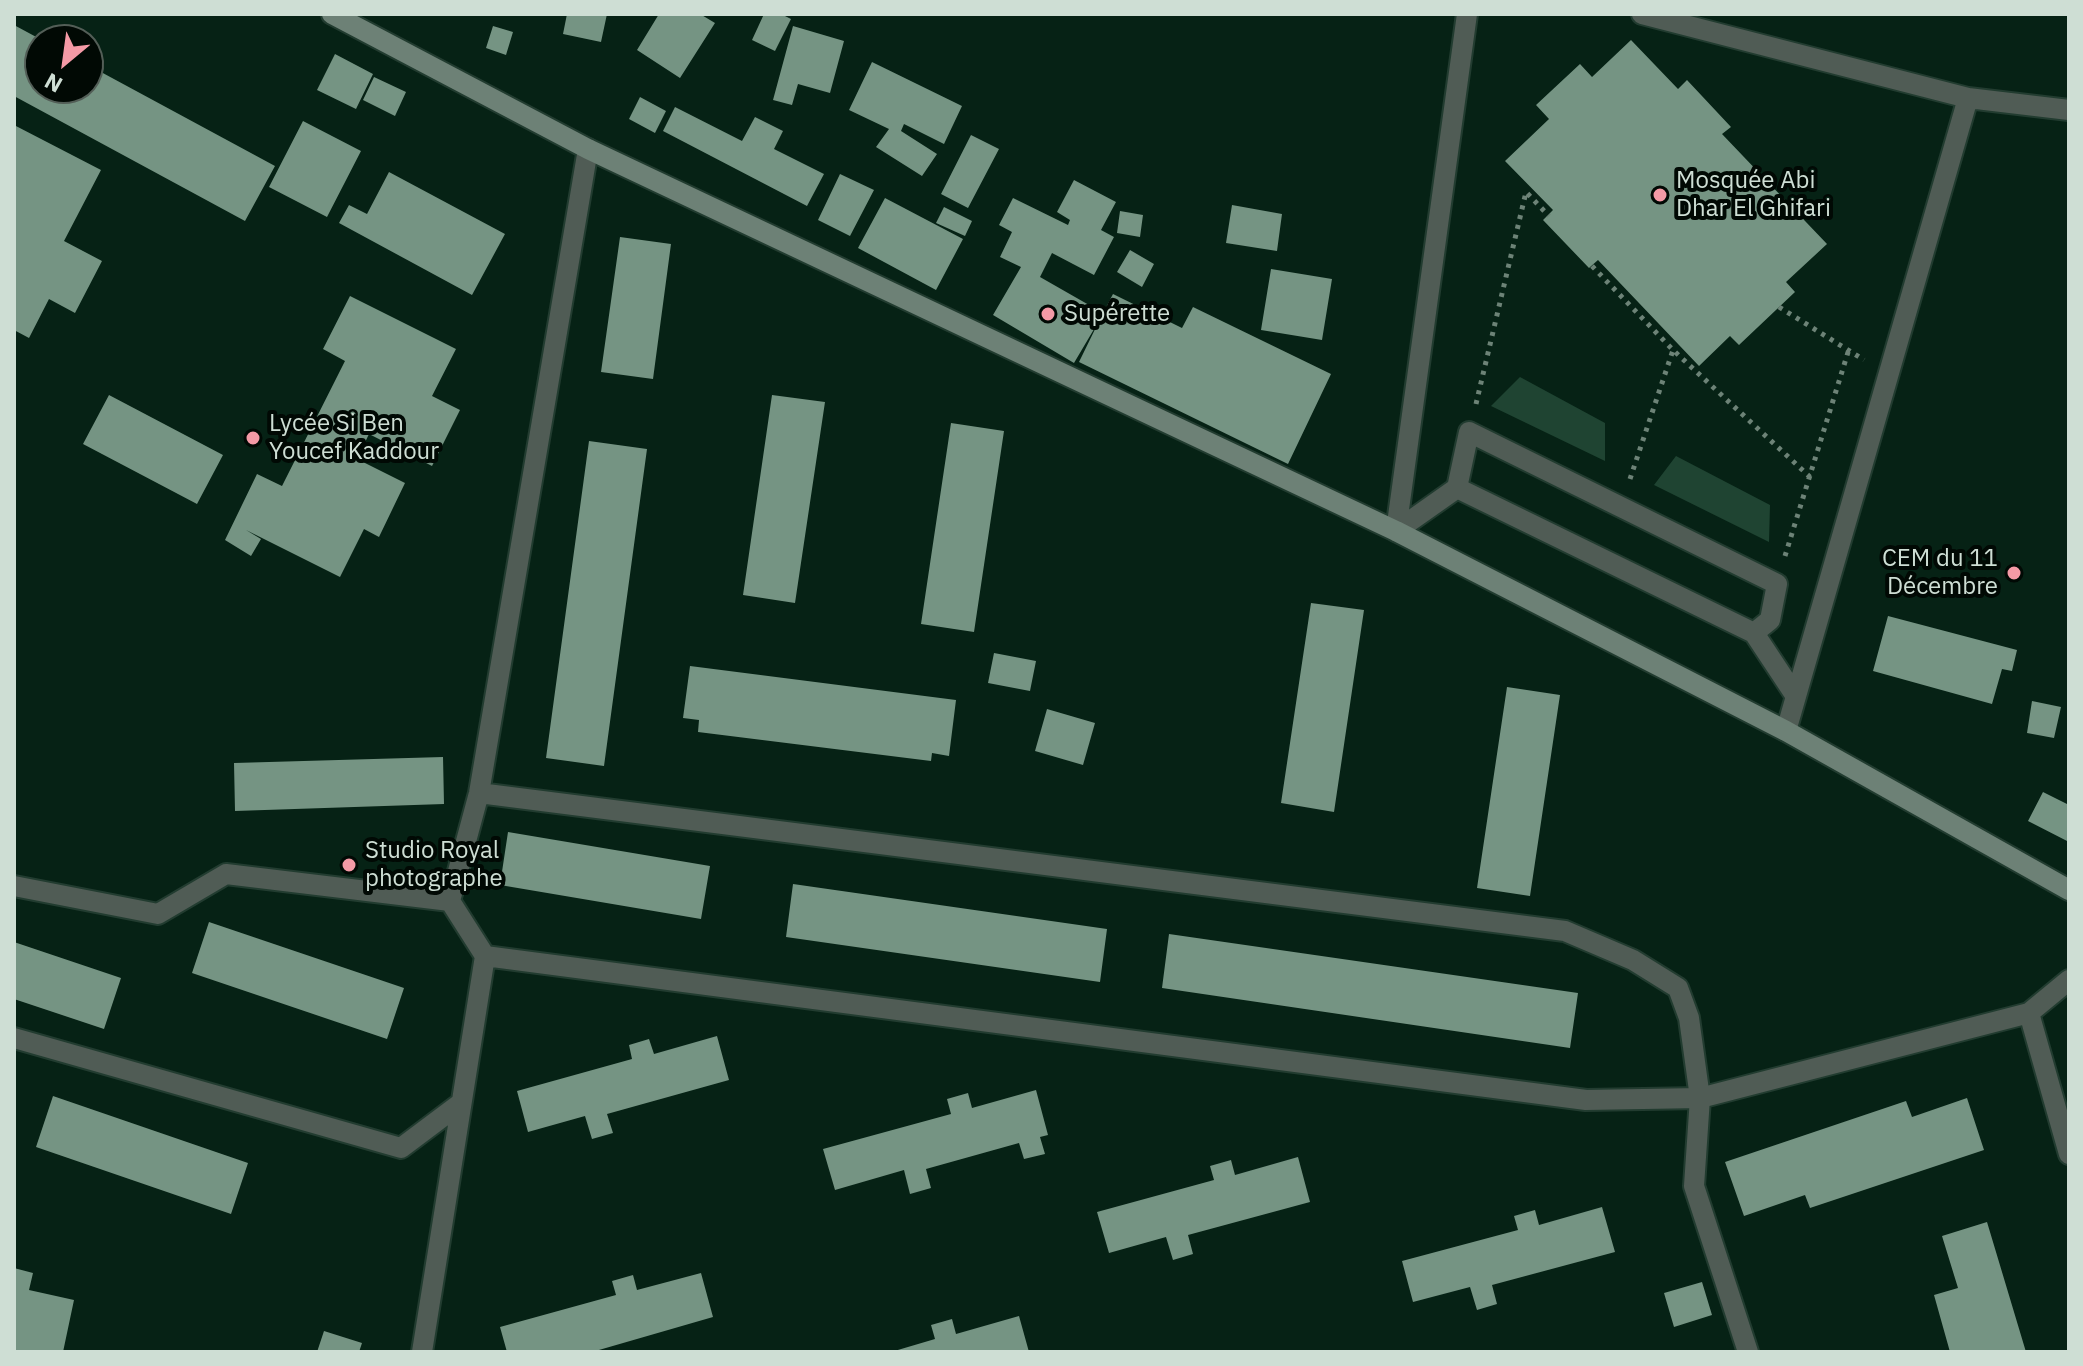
<!DOCTYPE html>
<html>
<head>
<meta charset="utf-8">
<style>
  body { margin:0 }
  #map { position:relative; width:2083px; height:1366px; overflow:hidden; background:#062215; font-family:"IBM Plex Sans",sans-serif }
  canvas { display:block }
  .frame { position:absolute; inset:0; border:16px solid #ceded4; pointer-events:none }
  .north { position:absolute; left:24px; top:24px; width:80px; height:80px; box-sizing:border-box; background:#010904; border:2px solid #535e57; border-radius:50%; rotate:209deg; font-size:22px; font-weight:700; line-height:32px; text-align:center; color:#ceded4 }
  .north::after { content:''; display:block; margin:auto; width:28px; height:36px; background:#f49aa6; clip-path:polygon(50% 0,100% 100%,50% 72%,0 100%) }
</style>
</head>
<body>
<div id="map">
<canvas width="2083" height="1366"></canvas>
<div class="frame"></div>
<div class="north">N</div>
</div>
<script>
const g = document.querySelector('canvas').getContext('2d');
g.lineJoin = 'round';
function paint(path, color) {
  g.fillStyle = color;
  g.fill(path, 'evenodd');
}
function shape(rows) {
  const path = new Path2D();
  for (const r of rows) {
    path.moveTo(r[0], r[1]);
    for (let i = 2; i < r.length; i += 2) path.lineTo(r[i], r[i + 1]);
  }
  return path;
}
function trace(path, color, width, dash) {
  g.strokeStyle = color;
  g.lineWidth = width;
  g.lineCap = dash ? 'butt' : 'round';
  g.setLineDash(dash || []);
  g.stroke(path);
}
function drawText(font, color, halo, rows, align = 'center') {
  g.font = font + ' "IBM Plex Sans",sans-serif';
  g.lineWidth = 8;
  g.setLineDash([]);
  g.textBaseline = 'middle';
  g.strokeStyle = halo;
  g.fillStyle = color;
  for (const [text, x, y, turn = 0] of rows) {
    g.save();
    g.translate(x, y);
    g.rotate((+turn || 0) * Math.PI / 180);
    g.textAlign = isNaN(turn) ? turn : align;
    if (halo) g.strokeText(text, 0, 0);
    g.fillText(text, 0, 0);
    g.restore();
  }
}
const green = shape([
  [1520,377,1605,423,1605,461,1491,406],
  [1676,456,1770,505,1769,542,1654,485]
]);
const building = shape([
  [567,14,607,14,601,42,563,34],
  [659,14,700,14,715,23,680,78,637,50],
  [764,14,781,14,791,19,775,51,752,40],
  [14,25,40,39,40,88,88,88,88,65,275,166,245,221,14,96],
  [493,26,513,32,506,55,486,48],
  [793,26,844,41,830,93,798,84,792,105,773,100],
  [1631,40,1678,89,1687,80,1731,127,1722,134,1827,244,1786,282,1795,292,1739,345,1730,336,1699,366,1598,260,1589,268,1543,220,1553,210,1505,161,1549,119,1536,105,1580,64,1592,77],
  [335,54,373,74,356,109,317,90],
  [872,62,962,106,944,144,904,124,901,131,937,154,922,176,876,147,889,129,849,110],
  [374,77,406,92,395,116,363,100],
  [640,97,666,111,655,133,629,119],
  [675,107,742,141,755,117,783,131,774,149,824,174,807,206,663,131],
  [303,121,361,151,327,217,269,187],
  [14,125,101,170,64,241,102,261,75,313,49,299,29,338,14,330],
  [971,135,999,149,968,208,941,194],
  [389,172,505,234,472,295,339,223,349,205,367,214],
  [840,174,874,190,850,236,818,220],
  [1074,180,1116,202,1101,230,1114,237,1094,275,1052,253,1040,277,1103,313,1113,294,1182,328,1193,307,1331,374,1288,464,1079,362,1100,319,1074,363,993,315,1021,267,1000,257,1012,232,999,225,1013,198,1068,225,1070,220,1057,212],
  [885,198,963,239,936,290,858,248],
  [1232,205,1282,214,1277,251,1226,243],
  [944,207,972,221,965,236,936,223],
  [1120,211,1143,215,1140,237,1117,233],
  [620,237,671,244,653,379,601,372],
  [1130,250,1154,264,1142,287,1117,272],
  [1271,269,1332,279,1322,340,1261,330],
  [350,296,456,349,432,396,460,410,432,466,369,434,357,459,405,483,379,537,364,529,340,577,246,530,261,539,251,556,225,540,257,474,282,486,345,361,323,349],
  [109,395,223,455,197,504,83,444],
  [772,395,825,402,795,603,743,595],
  [951,423,1004,431,974,632,921,624],
  [589,441,647,449,604,766,546,758],
  [1311,603,1364,610,1334,812,1281,803],
  [1888,616,2017,650,2012,671,2002,669,1992,704,1873,671],
  [994,653,1036,661,1030,691,988,683],
  [690,666,956,700,949,756,932,753,931,761,698,732,699,720,683,718],
  [1507,687,1560,695,1530,896,1477,888],
  [2032,701,2061,707,2054,738,2027,733],
  [1047,709,1095,723,1083,765,1035,751],
  [443,757,444,804,235,811,234,763],
  [2043,792,2069,805,2069,842,2028,821],
  [508,832,710,866,701,919,500,885],
  [793,884,1107,929,1100,982,786,937],
  [209,922,404,988,387,1039,192,973],
  [1169,934,1578,993,1570,1048,1162,988],
  [14,942,121,978,104,1029,14,999],
  [717,1036,729,1080,607,1114,613,1133,592,1139,585,1116,528,1132,517,1091,632,1059,629,1045,649,1039,654,1054],
  [1036,1090,1048,1135,1040,1137,1045,1154,1024,1159,1019,1143,926,1169,931,1188,910,1194,904,1170,835,1190,823,1149,951,1114,947,1099,968,1093,972,1108],
  [53,1096,248,1163,231,1214,36,1147],
  [1967,1098,1984,1150,1810,1208,1805,1195,1744,1216,1725,1162,1906,1101,1912,1117],
  [1298,1157,1310,1202,1188,1235,1193,1254,1173,1260,1166,1237,1109,1253,1097,1212,1214,1180,1210,1166,1231,1160,1235,1175],
  [1602,1207,1615,1252,1492,1285,1497,1304,1477,1310,1470,1287,1413,1302,1402,1261,1518,1230,1514,1216,1535,1210,1539,1225],
  [1987,1222,2026,1352,1950,1352,1934,1295,1958,1288,1942,1236],
  [14,1268,33,1273,29,1290,74,1300,63,1352,14,1352],
  [701,1273,713,1317,592,1352,507,1352,500,1327,616,1295,612,1281,633,1275,637,1290],
  [1702,1282,1712,1315,1674,1327,1664,1293],
  [1019,1316,1029,1352,891,1352,935,1339,931,1325,952,1319,956,1334],
  [324,1331,362,1343,359,1352,317,1352]
]);
const path = shape([
  [1592,266,1673,350,1810,477],
  [1779,307,1864,360],
  [1476,404,1526,192,1549,216],
  [1630,479,1673,350],
  [1785,556,1849,349]
]);
const minor = shape([
  [1642,14,1968,98,2069,110],
  [1457,488,1469,432,1777,584,1770,620,1754,633],
  [1396,531,1467,14],
  [1396,531,1457,488,1754,633,1795,695],
  [1786,731,1968,98],
  [479,793,1565,931,1633,960,1678,988,1689,1018,1700,1098,1694,1186,1748,1352],
  [14,886,158,914,226,874,450,901],
  [485,956,1586,1100,1700,1098,2029,1013,2069,980],
  [2029,1013,2069,1154],
  [14,1038,401,1148,461,1103],
  [422,1352,485,956,450,901,479,793,588,149]
]);
const secondary = shape([
  [332,14,588,149,1396,531,1786,731,2069,890]
]);
const markers = [
  [1660,195,8,"#f49aa6"],
  [1048,314,8,"#f49aa6"],
  [253,438,8,"#f49aa6"],
  [2014,573,8,"#f49aa6"],
  [349,865,8,"#f49aa6"]
];
const poiNames = [
  ["Mosquée Abi",1676,181],
  ["Dhar El Ghifari",1676,209],
  ["Supérette",1064,314],
  ["Lycée Si Ben",269,424],
  ["Youcef Kaddour",269,452],
  ["CEM du 11",1998,559,"right"],
  ["Décembre",1998,587,"right"],
  ["Studio Royal",365,851],
  ["photographe",365,879]
];
paint(green, '#1f4432');
paint(building, '#759483');
trace(minor, '#223c30', 24);
trace(secondary, '#223c30', 24);
trace(path, '#6d8377', 5, [4, 6]);
trace(minor, '#505c55', 20);
trace(secondary, '#6d8176', 20);
for (const [x, y, r, color] of markers) {
  const dot = new Path2D();
  dot.arc(x, y, r, 0, 2 * Math.PI);
  g.fillStyle = color;
  g.fill(dot);
  trace(dot, '#010904', 3);
}
drawText('24px', '#ceded4', '#010904', poiNames, 'left');
</script>
</body>
</html>
